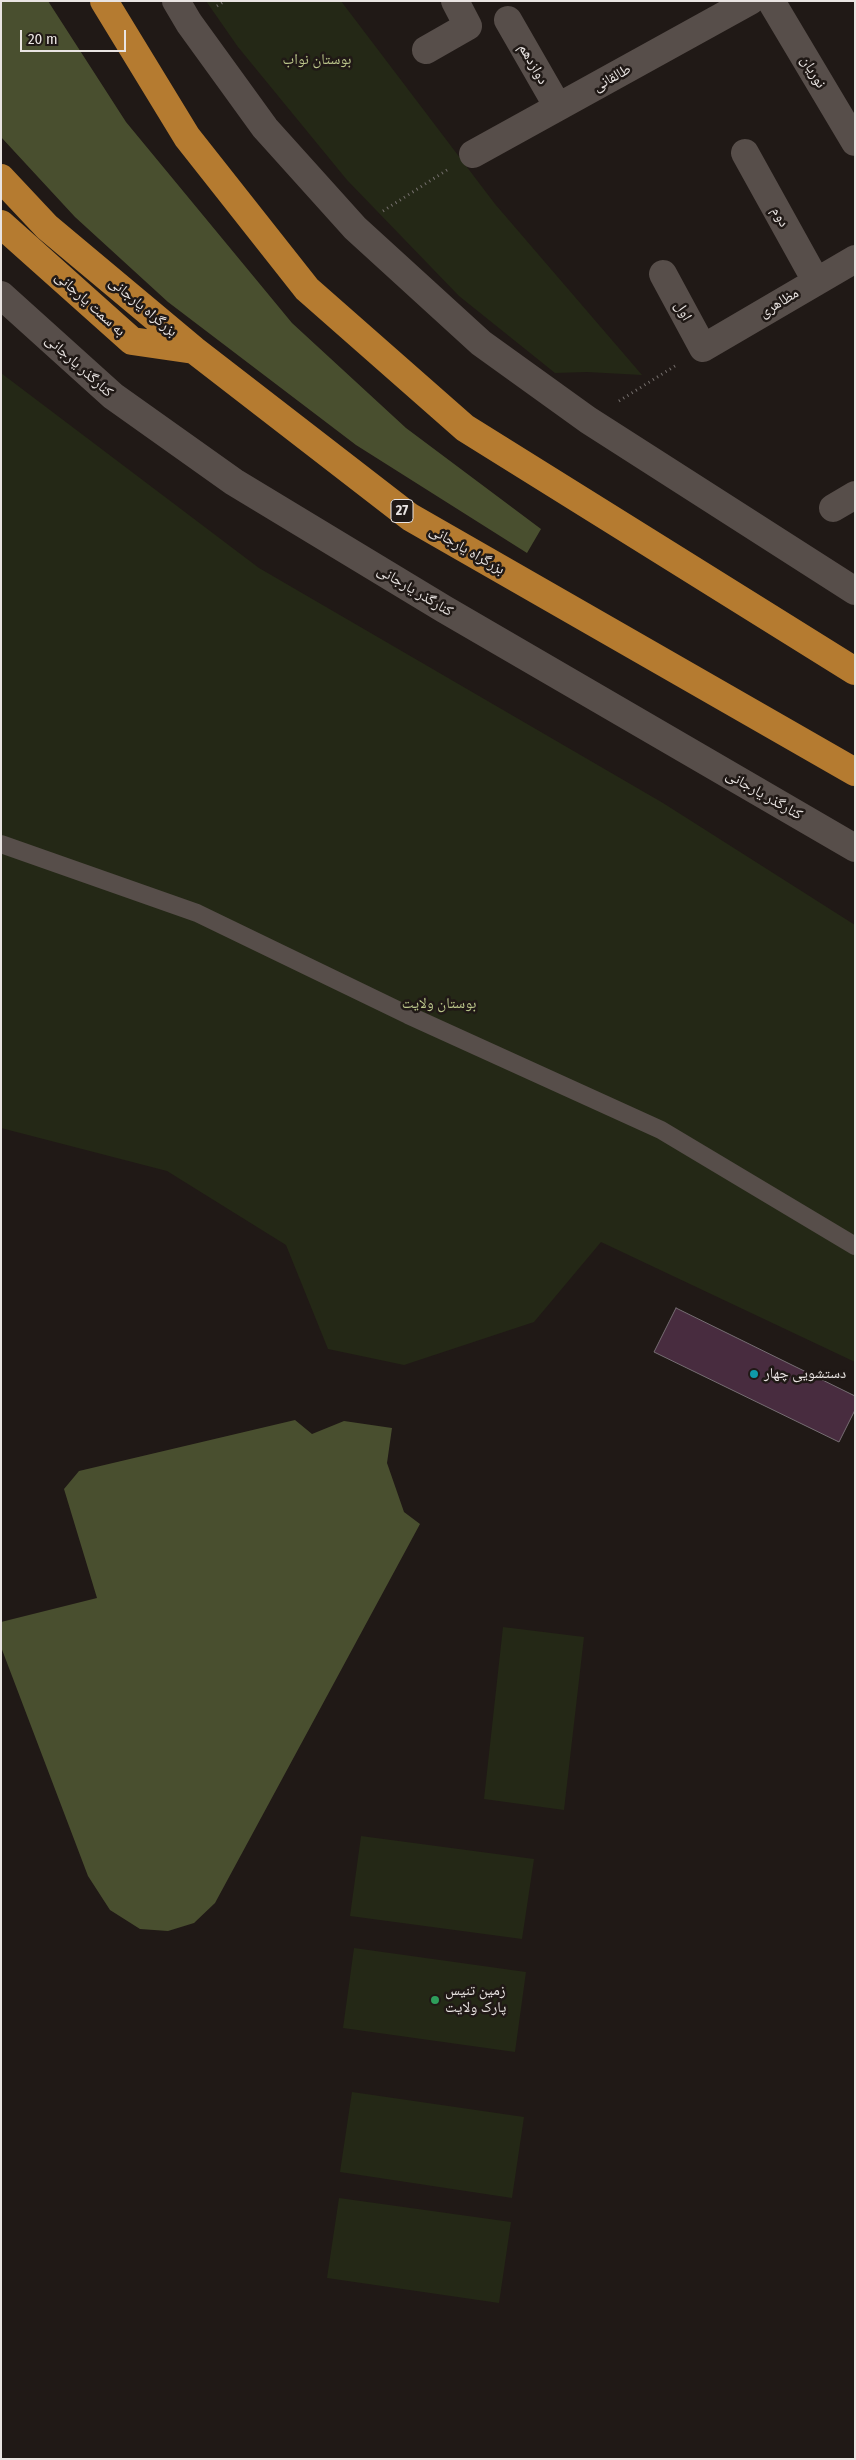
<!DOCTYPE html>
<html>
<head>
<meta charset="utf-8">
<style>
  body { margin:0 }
  #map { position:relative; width:856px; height:2460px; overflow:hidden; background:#201916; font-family:"Fira Sans Condensed",sans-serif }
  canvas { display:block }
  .frame { position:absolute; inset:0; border:2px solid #e9e4e2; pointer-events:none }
  .scale { position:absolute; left:20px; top:30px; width:106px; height:22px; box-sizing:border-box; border:2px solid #e9e4e2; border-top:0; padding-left:6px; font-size:15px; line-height:18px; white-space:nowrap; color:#e9e4e2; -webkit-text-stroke:4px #201916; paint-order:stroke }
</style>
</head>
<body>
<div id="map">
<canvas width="856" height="2460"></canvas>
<div class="frame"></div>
<div class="scale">20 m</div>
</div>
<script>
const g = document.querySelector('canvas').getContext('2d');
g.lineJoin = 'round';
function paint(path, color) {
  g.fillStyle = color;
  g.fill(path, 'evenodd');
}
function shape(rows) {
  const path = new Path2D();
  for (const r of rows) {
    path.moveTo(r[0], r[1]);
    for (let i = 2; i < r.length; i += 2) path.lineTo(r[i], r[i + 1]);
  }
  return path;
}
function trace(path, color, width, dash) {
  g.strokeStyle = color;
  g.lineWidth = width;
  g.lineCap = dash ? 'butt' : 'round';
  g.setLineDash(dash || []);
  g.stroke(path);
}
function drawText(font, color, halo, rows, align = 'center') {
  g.font = font + ' "Fira Sans Condensed","Noto Naskh Arabic",sans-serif';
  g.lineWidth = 5;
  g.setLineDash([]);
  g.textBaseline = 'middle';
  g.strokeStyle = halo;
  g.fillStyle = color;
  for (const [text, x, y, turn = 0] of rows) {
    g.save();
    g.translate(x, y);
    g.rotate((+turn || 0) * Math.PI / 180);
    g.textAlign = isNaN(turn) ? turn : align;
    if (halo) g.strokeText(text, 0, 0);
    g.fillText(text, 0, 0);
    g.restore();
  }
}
const green = shape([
  [206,1,341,1,495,204,642,375,587,372,555,373,459,296,347,180,238,47],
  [1,373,259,568,663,803,855,925,855,1362,601,1242,534,1322,404,1365,328,1349,286,1245,167,1171,1,1128],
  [503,1627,584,1637,564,1810,484,1799],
  [361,1836,534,1859,522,1939,350,1916],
  [354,1948,526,1972,515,2052,343,2028],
  [352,2092,524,2117,512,2198,340,2172],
  [339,2198,511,2222,499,2303,327,2278]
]);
const forest = shape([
  [1,1,48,1,126,122,292,323,406,428,541,529,527,553,356,445,168,302,75,217,1,137],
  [295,1420,312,1434,344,1421,392,1428,387,1463,404,1512,420,1524,215,1903,194,1923,168,1931,140,1929,110,1910,88,1876,1,1647,1,1622,97,1598,64,1489,79,1471]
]);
const building = shape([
  [676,1308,855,1396,855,1410,839,1442,654,1352,676,1308]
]);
const path = shape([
  [217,6,225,1],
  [383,211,447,170],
  [619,401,675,366]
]);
const lane = shape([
  [1,844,197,913,408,1015,661,1130,855,1246]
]);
const street = shape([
  [771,1,855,142],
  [508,20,558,107],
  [426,50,468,26,455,1],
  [745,153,816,281],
  [473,154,750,1],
  [663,274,703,348,855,259],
  [833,508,855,495]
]);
const secondary = shape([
  [176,1,189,23,265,128,355,228,481,343,588,420,855,591],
  [1,295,113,396,234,482,444,609,855,848]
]);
const highway = shape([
  [104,1,187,137,307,289,465,428,855,671],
  [1,178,47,227,194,350,410,517,855,772],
  [1,224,132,341,194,350]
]);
const markers = [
  [754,1374,5,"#0f9aa8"],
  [435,2000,5,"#2e9e5b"]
];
const shields = [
  [402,511,22]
];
const shieldNames = [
  ["27",402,511]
];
const parkNames = [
  ["بوستان نواب",317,60],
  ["بوستان ولایت",439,1004]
];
const streetNames = [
  ["دوازدهم",533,64,60],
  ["نوریان",813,72,59],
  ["طالقانی",612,78,-29],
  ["دوم",780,217,61],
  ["مظاهری",779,303,-31],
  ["به سمت یارجانی",90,304,42],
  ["بزرگراه یارجانی",143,307,40],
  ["اول",683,311,61],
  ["کنارگذر یارجانی",79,366,42],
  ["بزرگراه یارجانی",467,550,30],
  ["کنارگذر یارجانی",415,591,31],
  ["کنارگذر یارجانی",764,795,30]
];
const poiNames = [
  ["دستشویی چهار",764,1374],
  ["زمین تنیس",445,1991],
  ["پارک ولایت",445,2008]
];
paint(green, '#242816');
paint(forest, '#494f2f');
paint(building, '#482c3f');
trace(building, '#766e73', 1);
trace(path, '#76706e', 3, [1, 4]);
trace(lane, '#574e4a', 18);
trace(street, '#574e4a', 28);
trace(secondary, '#574e4a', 28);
trace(highway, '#b57b30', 28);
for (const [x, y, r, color] of markers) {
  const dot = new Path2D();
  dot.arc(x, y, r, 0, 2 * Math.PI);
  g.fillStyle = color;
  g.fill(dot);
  trace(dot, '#201916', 2);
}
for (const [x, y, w] of shields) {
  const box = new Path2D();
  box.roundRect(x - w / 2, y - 11.5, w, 23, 4);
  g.fillStyle = '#201916';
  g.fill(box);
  trace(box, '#e9e4e2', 1);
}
drawText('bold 14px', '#e9e4e2', null, shieldNames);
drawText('15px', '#bcc78b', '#201916', parkNames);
drawText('15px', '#e9e4e2', '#201916', streetNames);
drawText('15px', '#e9e4e2', '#201916', poiNames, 'left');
</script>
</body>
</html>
